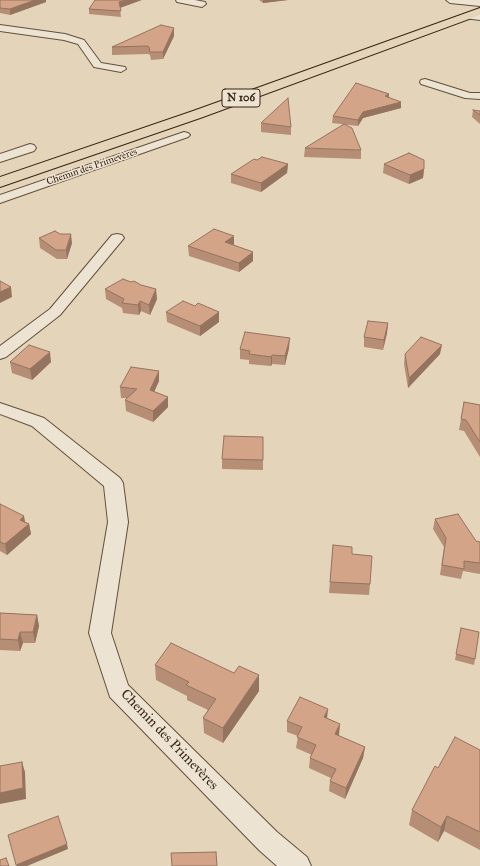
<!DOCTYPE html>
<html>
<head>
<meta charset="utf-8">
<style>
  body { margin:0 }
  canvas { display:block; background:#e4d4ba }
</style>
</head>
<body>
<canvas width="480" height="866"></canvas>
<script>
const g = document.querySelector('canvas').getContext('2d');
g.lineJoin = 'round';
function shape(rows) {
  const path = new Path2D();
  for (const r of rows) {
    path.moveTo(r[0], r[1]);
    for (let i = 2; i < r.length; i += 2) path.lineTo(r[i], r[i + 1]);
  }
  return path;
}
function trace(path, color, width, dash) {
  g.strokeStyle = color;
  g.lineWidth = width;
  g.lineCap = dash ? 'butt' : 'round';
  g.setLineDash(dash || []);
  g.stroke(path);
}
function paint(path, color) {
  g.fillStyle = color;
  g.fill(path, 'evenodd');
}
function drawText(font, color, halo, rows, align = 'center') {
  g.font = font + ' "IM FELL Great Primer",serif';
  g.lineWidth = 3;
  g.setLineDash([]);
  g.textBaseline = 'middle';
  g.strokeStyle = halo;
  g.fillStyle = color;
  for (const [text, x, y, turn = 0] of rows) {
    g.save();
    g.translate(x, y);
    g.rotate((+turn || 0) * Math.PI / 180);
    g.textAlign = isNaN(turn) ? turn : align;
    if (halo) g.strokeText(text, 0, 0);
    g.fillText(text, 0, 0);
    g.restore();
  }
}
const street = shape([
  [176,0,195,0,205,2,206,4,202,7,177,2,176,0],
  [446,0,480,0,480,6,450,3,446,0],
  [467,13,480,14,480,20,464,18,462,16,467,13],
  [0,25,65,34,84,40,101,63,125,67,126,69,121,72,94,67,78,44,64,40,0,31,0,25],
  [425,79,470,93,480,93,480,99,465,98,421,84,420,82,421,80,425,79],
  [184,132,188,133,190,135,188,137,0,203,0,195,184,132],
  [30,144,34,145,36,148,34,151,0,162,0,154,30,144],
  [117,234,122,235,124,238,60,315,6,357,0,359,0,346,50,309,112,235,117,234],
  [0,403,44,418,120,478,123,483,128,522,111,633,128,685,277,832,307,857,311,866,277,866,259,850,110,697,89,633,108,522,104,486,32,426,0,414,0,403]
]);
const primary = shape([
  [480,8,480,15,203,117,0,187,0,177,193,111,480,8]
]);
const wall = shape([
  [0,0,46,2,10,15,0,13],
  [259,0,288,0,263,3],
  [120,8,121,17,89,14,89,9],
  [174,28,174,36,163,59,151,60,150,55,148,54,112,55,112,47],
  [389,94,389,98,401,108,363,118,358,126,332,123,333,116],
  [473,110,480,111,480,124,472,117],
  [261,123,291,127,291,135,261,132],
  [305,148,361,150,361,159,304,157],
  [288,164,287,173,261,192,231,183,231,174],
  [384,164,424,169,423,178,409,184,383,173],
  [60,234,72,243,67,259,57,259,40,248,39,238],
  [234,236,234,245,253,261,239,272,189,256,188,246],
  [105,289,157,299,150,315,141,311,139,315,123,313,122,308,106,299],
  [195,306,219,312,219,322,200,336,167,322,166,312],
  [388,323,387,333,383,350,364,347,364,337],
  [289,348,285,365,272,364,271,366,249,364,249,360,240,359,240,349],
  [405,354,440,354,408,388,404,364],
  [10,362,51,362,32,380,12,373],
  [159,371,159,381,154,392,168,397,168,407,153,422,126,411,125,400,127,398,121,398,120,387],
  [464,402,480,405,480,457,464,431,459,430],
  [263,437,263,470,222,469,222,459],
  [0,504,25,522,29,524,31,534,7,555,0,551],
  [435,519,476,541,480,542,480,574,463,571,461,579,440,575,444,547,433,529],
  [333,545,370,584,369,595,329,593],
  [0,613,37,615,39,626,35,643,23,643,20,651,0,650],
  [460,634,475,659,474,665,455,660],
  [155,665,234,673,259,691,223,743,204,733,203,718,208,710,187,700,187,696,156,680],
  [327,718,340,724,338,736,365,747,363,758,345,799,329,791,330,781,331,778,309,768,310,758,312,755,296,748,298,736,287,732,287,721],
  [480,750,480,850,444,831,438,842,409,825,412,810,438,768]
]);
const shadedWall = shape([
  [35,0,46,0,46,2,10,15,10,9],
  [126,0,142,0,120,8,119,2],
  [263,0,288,0,263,3],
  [174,28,174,36,163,59,163,52],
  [389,94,389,100,385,96],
  [401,102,401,108,363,118,358,126,358,120,363,112],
  [288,164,287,173,261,192,261,183],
  [424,169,423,178,409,184,410,175],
  [71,234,72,243,67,259,66,250],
  [234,236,234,245,225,242],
  [253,252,253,261,239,272,239,263],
  [11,287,12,297,0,303,0,292],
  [156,289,157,299,150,315,149,305],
  [140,301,141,311,139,315,138,305],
  [219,312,219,322,200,336,200,326],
  [388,323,387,333,383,350,384,340],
  [290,338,289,348,285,365,285,356],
  [442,345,440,354,408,388,409,378],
  [50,352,51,362,32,380,30,369],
  [272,355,272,364,271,366,271,357],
  [159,371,159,381,150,401,150,390],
  [168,397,168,407,153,422,153,411],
  [24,516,26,526,29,524,31,534,7,555,5,544,20,520],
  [37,615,39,626,35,643,33,632],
  [20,632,23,643,20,651,18,640],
  [259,675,259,691,223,743,223,728],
  [328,709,327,719,324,717],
  [340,724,339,735,334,745,335,734],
  [365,747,363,758,345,799,346,788],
  [22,762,25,772,26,799,0,804,0,793],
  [447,816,444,831,438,842,441,827],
  [67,844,68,849,27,866,17,866,16,865]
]);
const building = shape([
  [0,0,35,0,10,9,0,8,0,0],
  [95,0,126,0,119,2,121,11,89,9,95,0],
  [161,25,174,28,163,52,150,52,149,47,147,46,112,47,161,25],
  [356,83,389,94,385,96,401,102,363,112,358,120,333,116,356,83],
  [288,98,291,127,261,123,288,98],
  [473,110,480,111,480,115,473,110],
  [344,124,352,128,361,150,305,148,344,124],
  [409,153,424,160,424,169,410,175,384,164,409,153],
  [262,157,288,164,261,183,231,174,254,159,257,160,262,157],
  [214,229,234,236,225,242,253,252,239,263,188,246,214,229],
  [55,231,60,234,71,234,66,250,56,250,39,238,55,231],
  [123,279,131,282,134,281,141,285,156,289,149,305,140,301,138,305,122,303,124,299,105,289,123,279],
  [0,281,11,287,0,292,0,281],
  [183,301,195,306,198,303,219,312,200,326,166,312,183,301],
  [368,321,388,323,384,340,364,337,368,321],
  [245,332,290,338,285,356,272,355,271,357,249,354,250,351,240,349,245,332],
  [421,337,442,345,409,378,405,354,421,337],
  [29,345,50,352,30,369,10,362,29,345],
  [131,367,159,371,150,390,168,397,153,411,125,400,137,389,120,387,131,367],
  [464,402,480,405,480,442,466,420,461,419,464,402],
  [224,436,263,437,263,460,222,459,224,436],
  [0,504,24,516,20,520,29,524,5,544,0,542,0,504],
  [458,514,476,541,480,542,480,563,464,561,464,569,442,565,446,538,435,519,458,514],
  [333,545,352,547,352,554,372,556,370,584,330,582,333,545],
  [0,613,37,615,33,632,20,632,18,640,0,639,0,613],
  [461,628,479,632,475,659,456,654,461,628],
  [171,643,234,673,239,666,259,675,223,728,203,718,216,699,186,685,189,682,155,665,171,643],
  [300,697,328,709,324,717,340,724,335,734,365,747,346,788,330,781,336,769,310,758,316,745,297,737,302,727,287,721,300,697],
  [455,737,480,750,480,832,447,816,441,827,412,810,435,766,438,768,455,737],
  [22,762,23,788,0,793,0,766,22,762],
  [58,816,67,844,16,865,8,835,58,816],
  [216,852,217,866,172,866,171,853,216,852],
  [6,858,9,866,0,866,0,860,6,858]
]);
const farStreetnames = [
  ["Chemin des Primevères",92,167,-19]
];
const shields = [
  [241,98,38]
];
const shieldNames = [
  ["N 106",241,98]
];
const nearStreetnames = [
  ["Chemin des Primevères",169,740,46]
];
trace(street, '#62503b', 2);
trace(primary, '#372411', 2);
paint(street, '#ede3d2');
paint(primary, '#e4d4ba');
paint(wall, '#b68d75');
paint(shadedWall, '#94735f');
paint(building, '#d4a488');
trace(building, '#94735f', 1);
drawText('10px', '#372411', '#ede3d2', farStreetnames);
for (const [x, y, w] of shields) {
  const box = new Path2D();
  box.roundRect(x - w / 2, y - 9, w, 18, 3);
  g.fillStyle = '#ede3d2';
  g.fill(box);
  trace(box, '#372411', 1);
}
drawText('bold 11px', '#372411', null, shieldNames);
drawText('14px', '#372411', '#ede3d2', nearStreetnames);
</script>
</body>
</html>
